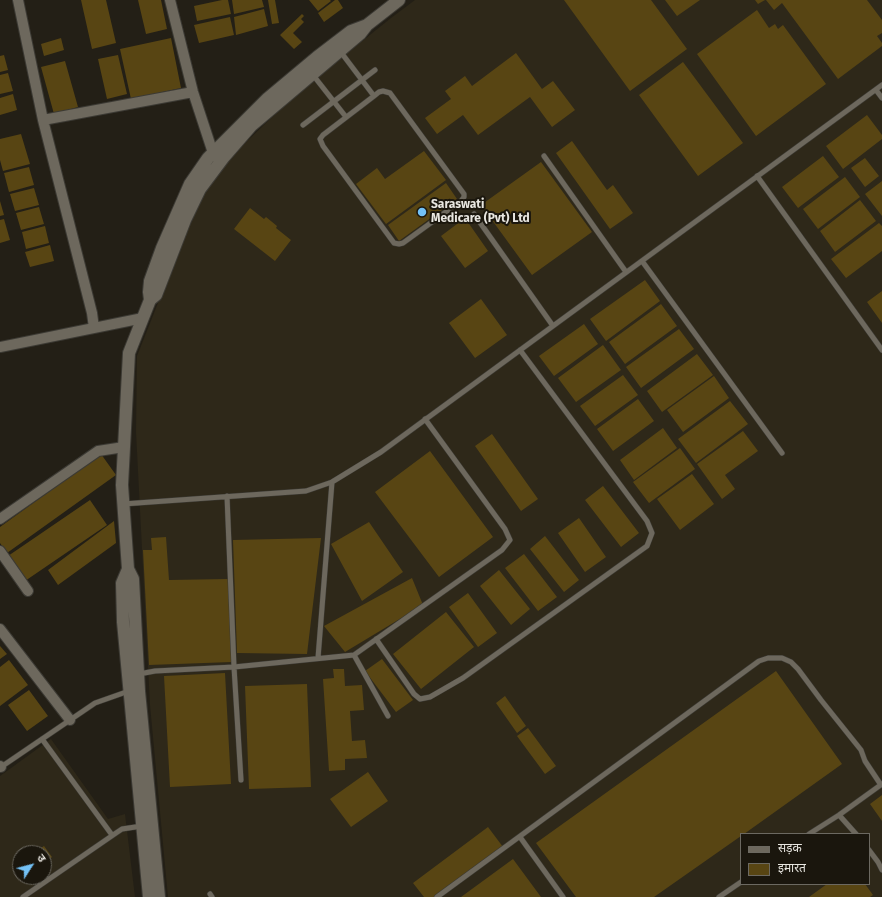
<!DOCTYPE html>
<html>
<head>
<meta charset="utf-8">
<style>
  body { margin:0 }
  #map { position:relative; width:882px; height:897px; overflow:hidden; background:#231f16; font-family:"Fira Sans","Noto Sans Devanagari",sans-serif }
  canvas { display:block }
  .legend { position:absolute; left:740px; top:833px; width:130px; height:52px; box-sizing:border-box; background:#1a160d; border:1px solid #6c6961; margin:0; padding:5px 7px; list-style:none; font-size:12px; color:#e8e6e0 }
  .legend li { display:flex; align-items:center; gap:8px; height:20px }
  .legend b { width:20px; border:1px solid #6c6961 }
  .north { position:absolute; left:12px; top:845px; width:40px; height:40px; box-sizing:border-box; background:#1a160d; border:1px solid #6c6961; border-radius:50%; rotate:54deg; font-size:11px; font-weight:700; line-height:16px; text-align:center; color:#e8e6e0 }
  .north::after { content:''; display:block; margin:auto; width:14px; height:18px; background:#73c1f5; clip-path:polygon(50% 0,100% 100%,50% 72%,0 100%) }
</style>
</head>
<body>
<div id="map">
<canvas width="882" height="897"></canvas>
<ul class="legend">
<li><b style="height:5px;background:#6d685d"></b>सड़क</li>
<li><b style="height:11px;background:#584513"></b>इमारत</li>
</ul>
<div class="north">उ</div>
</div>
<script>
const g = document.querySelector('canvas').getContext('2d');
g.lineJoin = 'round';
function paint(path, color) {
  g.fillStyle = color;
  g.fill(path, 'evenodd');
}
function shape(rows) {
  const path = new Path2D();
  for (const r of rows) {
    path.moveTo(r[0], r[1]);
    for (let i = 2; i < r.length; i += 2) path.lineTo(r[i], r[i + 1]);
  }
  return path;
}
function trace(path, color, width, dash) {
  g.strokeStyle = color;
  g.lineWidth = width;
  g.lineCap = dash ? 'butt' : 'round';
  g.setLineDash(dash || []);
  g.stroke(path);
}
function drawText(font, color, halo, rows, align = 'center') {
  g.font = font + ' "Fira Sans",sans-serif';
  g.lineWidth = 4;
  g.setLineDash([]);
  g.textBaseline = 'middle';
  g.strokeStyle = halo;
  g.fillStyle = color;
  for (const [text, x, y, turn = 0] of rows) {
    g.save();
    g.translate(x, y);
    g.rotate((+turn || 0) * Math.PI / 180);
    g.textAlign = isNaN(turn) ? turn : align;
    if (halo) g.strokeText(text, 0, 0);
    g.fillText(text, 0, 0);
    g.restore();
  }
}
const built = shape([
  [415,0,882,0,882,897,168,897,150,705,136,432,137,356,179,250,211,176,295,95,391,18],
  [741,834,869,834,869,884,741,884],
  [51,739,108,819,125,814,135,897,0,897,0,776],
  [20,853,44,853,44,877,20,877]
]);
const building = shape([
  [81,0,106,0,116,43,92,49],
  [138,0,161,0,167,29,146,34],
  [222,0,228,0,231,14,197,21,194,6],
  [232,0,262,0,264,7,234,14],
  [268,0,275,0,279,23,272,24],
  [309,0,330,0,331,1,318,11],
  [335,0,338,0,343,8,324,22,318,13],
  [564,0,651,0,687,49,630,91],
  [665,0,700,0,677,16],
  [755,0,765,0,758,4],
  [766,0,867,0,882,20,882,33,877,36,882,43,882,46,838,79,782,3,774,10],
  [264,9,268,26,236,35,234,17],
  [757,10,769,28,775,24,778,29,783,25,826,84,756,136,697,54],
  [302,14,304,16,301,19,304,22,293,33,302,42,294,49,280,35],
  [230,17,234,35,199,43,194,25],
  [61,38,64,50,44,56,41,44],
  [171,38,181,88,131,99,120,49],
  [516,53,542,89,553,81,575,110,552,127,530,97,478,135,463,115,437,134,425,118,451,99,445,91,465,76,472,86],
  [4,55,8,70,0,72,0,56],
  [118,55,127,94,107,99,98,59],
  [65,61,78,107,54,114,41,67],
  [683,62,743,143,698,176,639,95],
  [8,73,13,91,0,94,0,75],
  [13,94,17,110,0,115,0,98],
  [867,115,882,135,882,139,843,169,826,146],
  [21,134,30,164,3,171,0,160,0,139],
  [572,141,607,190,613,185,633,213,610,229,556,153],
  [424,151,446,180,386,224,356,184,377,168,385,179],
  [823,156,839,177,798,208,782,187],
  [865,158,879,176,865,187,851,168],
  [541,162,592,232,532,275,481,205],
  [29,167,34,185,9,192,4,173],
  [845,177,860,197,818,229,803,209],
  [882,181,882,216,865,194],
  [446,183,457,199,399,241,388,225],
  [34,188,39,205,15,211,10,194],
  [860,200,876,221,835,252,820,231],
  [0,201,4,215,0,216],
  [39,207,44,224,21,230,16,213],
  [250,208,264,219,266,217,277,226,276,228,291,240,275,261,234,229],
  [465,218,488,251,465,268,441,236],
  [4,219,10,240,0,243,0,220],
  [879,223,882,226,882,251,846,278,831,259],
  [45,226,49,243,26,249,22,232],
  [50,245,54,261,30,267,25,252],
  [645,280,660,301,606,341,590,319],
  [882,291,882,323,867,302],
  [481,299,507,335,475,358,449,323],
  [661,304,677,326,625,364,609,342],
  [584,324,598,344,554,376,539,356],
  [679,329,694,349,641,388,626,367],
  [603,345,621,370,576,402,558,378],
  [697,354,713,375,662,412,647,391],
  [623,375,638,395,595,426,580,406],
  [714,376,729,398,683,432,667,410],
  [638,399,654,421,613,451,597,429],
  [730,401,748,424,696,463,678,439],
  [663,428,677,448,634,480,620,460],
  [743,431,758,451,725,475,735,489,722,499,697,464],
  [492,434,538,499,521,511,475,446],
  [680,448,695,469,649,503,633,482],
  [430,451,493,537,439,577,375,492],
  [101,454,116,475,7,553,0,543,0,527],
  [692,474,714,504,680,530,657,499],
  [603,486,639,533,621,547,585,500],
  [90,500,107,525,25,581,8,556],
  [579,518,606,557,585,572,558,533],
  [114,521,116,543,58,585,48,570],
  [369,522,403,572,362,601,331,544],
  [545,536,579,580,564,592,530,549],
  [166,537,169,580,229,579,232,662,149,665,143,550,152,550,151,538],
  [321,538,307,654,237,653,233,540],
  [524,554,557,597,538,611,505,568],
  [499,570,530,609,511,625,480,586],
  [412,578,423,605,345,652,324,626],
  [468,593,497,633,478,647,449,607],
  [446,612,474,647,421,689,393,654],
  [0,646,7,654,0,659],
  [382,659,413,700,396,712,365,671],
  [9,660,28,685,0,706,0,667],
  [333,669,344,669,345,686,362,685,364,710,350,711,352,741,365,740,367,758,345,759,345,770,329,771,323,679,334,678],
  [776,671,842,764,744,834,741,834,741,836,654,897,576,897,536,843],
  [225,673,231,784,170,787,164,676],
  [307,684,311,787,249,789,245,686],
  [29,690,48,716,27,731,8,705],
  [505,696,526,726,517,733,496,703],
  [528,728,556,766,545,774,517,736],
  [368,772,388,801,351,827,330,799],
  [882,795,882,821,870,804],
  [488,827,503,847,436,897,424,897,413,883],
  [44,846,52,857,44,863,44,853,34,853],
  [513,859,541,897,461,897],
  [827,884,865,884,873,895,870,897,809,897]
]);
const lane = shape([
  [340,51,374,96],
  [313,75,346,117],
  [876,90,882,98],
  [383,91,390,93,464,194,464,197,461,201,403,243,399,244,394,243,323,146,320,139,323,135,374,96,379,92,383,91],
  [303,125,375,70],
  [544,156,626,272],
  [757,176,882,350],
  [474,214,553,326],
  [642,261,782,453],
  [227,496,234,667,241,780],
  [123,504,306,491,332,482,381,452,882,85],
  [376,639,414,694,420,699,430,697,463,678,647,546,652,533,647,521,520,350],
  [354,655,388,716],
  [318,658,332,482],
  [139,674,155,671,234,667,354,655,502,550,510,540,505,529,425,419],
  [42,739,112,835],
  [1,767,95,703,129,691],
  [839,815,856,834],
  [809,834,839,815,882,784],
  [520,837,563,897],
  [869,850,878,862,882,870],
  [210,894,212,897],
  [23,897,116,833,122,829,142,826],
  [437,897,759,661,768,658,782,658,791,662,798,669,821,700,861,750,865,761,881,785],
  [719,897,741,882]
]);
const street = shape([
  [18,0,43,120,92,313,94,328],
  [170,0,193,92,213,153],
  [43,120,193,92],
  [0,347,143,318],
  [0,519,98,451,124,447],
  [0,551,28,591],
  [0,629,70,720],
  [0,766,1,767]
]);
const secondary = shape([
  [150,300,156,295,185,220,200,189,224,157,251,126,360,34,367,25,399,0],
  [128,569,122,583,123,622,149,897],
  [159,897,139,691,133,579,128,569,122,485,129,353,150,300,149,292,150,281,162,248,190,184,208,158,268,98,317,57,351,31,367,25]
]);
const markers = [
  [422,212,5,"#73c1f5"]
];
const poiNames = [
  ["Saraswati",431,205],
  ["Medicare (Pvt) Ltd",431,219]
];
paint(built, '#2e2819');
paint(building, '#584513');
trace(lane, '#3c3a34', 6);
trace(street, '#3c3a34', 12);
trace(secondary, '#3c3a34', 14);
trace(lane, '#6d685d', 5);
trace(street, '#6d685d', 10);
trace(secondary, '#6d685d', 12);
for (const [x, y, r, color] of markers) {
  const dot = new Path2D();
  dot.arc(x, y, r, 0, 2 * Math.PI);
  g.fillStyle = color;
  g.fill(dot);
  trace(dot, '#1a160d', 1.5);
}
drawText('bold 12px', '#e8e6e0', '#1a160d', poiNames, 'left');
</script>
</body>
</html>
